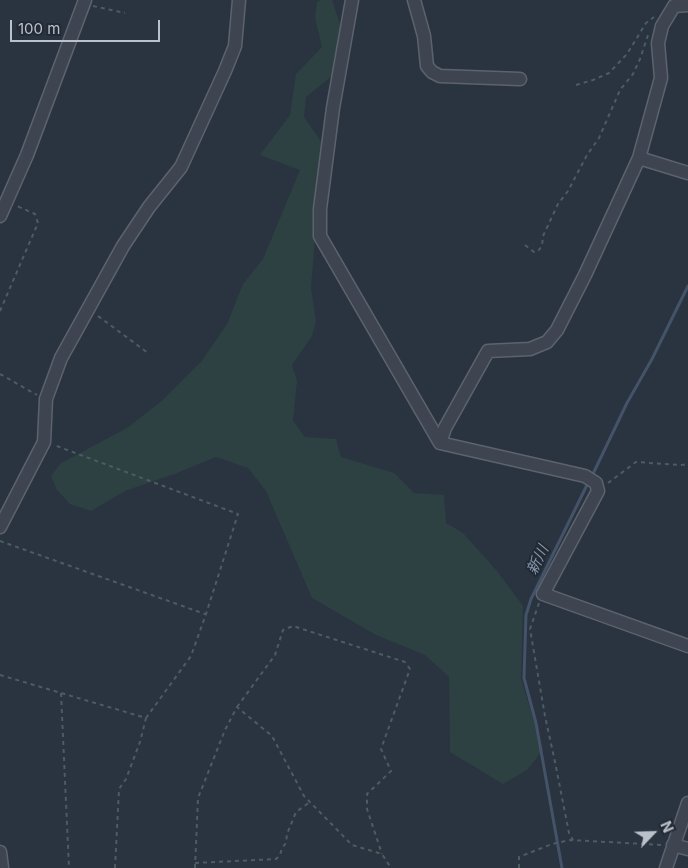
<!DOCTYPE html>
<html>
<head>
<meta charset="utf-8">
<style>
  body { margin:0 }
  #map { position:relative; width:688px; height:868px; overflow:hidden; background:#2a3340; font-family:Inter,sans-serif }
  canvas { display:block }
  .north { position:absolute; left:628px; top:808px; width:50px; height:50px; -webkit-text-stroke:4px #222a35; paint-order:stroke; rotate:66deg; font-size:14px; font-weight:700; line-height:20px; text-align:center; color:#bbc1ca }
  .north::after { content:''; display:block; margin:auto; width:18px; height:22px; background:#bbc1ca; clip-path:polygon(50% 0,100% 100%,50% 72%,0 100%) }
  .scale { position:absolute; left:10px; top:20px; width:150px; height:22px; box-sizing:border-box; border:2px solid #bbc1ca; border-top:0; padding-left:6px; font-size:15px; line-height:18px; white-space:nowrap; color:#bbc1ca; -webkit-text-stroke:4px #222a35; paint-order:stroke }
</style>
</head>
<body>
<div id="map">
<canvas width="688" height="868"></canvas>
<div class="north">N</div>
<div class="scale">100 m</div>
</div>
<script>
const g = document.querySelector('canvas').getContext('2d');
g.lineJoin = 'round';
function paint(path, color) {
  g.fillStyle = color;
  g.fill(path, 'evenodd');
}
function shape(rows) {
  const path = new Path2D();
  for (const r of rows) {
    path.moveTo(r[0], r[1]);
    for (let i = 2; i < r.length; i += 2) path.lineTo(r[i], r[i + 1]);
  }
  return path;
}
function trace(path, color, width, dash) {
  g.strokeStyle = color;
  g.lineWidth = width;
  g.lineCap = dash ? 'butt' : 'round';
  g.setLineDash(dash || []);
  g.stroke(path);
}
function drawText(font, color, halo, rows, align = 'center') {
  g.font = font + ' Inter,"Noto Sans JP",sans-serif';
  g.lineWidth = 4;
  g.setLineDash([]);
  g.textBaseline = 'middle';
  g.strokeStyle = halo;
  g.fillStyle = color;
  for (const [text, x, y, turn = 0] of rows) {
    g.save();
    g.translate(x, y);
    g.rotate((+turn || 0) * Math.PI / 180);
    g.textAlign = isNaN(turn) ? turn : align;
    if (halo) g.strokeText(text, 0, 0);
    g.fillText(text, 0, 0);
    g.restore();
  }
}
const green = shape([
  [321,0,332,0,341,27,333,75,306,97,304,117,323,144,311,287,316,322,312,336,292,365,297,381,293,421,305,437,336,439,341,457,394,473,414,493,444,495,446,523,463,533,497,571,523,606,521,679,543,750,527,770,503,784,450,752,449,677,425,655,376,635,312,598,266,491,248,468,216,457,177,473,125,491,91,511,70,504,57,490,51,476,61,463,127,428,164,399,201,362,227,324,243,284,263,259,300,170,260,155,290,115,296,74,322,47,315,18,317,2]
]);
const stream = shape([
  [591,478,627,403,652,359,688,286],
  [562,868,536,723,524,678,526,615,531,599,588,483]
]);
const path = shape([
  [93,6,125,13],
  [576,85,593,80,609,73,627,54,646,23,654,17],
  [525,245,534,252,538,251,542,246,543,236,558,204,568,191,587,155,599,138,620,90,633,74,640,59,648,35],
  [0,311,38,223,35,214,17,206],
  [98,316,148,353],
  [0,374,37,395],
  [608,483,636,462,680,465,688,464],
  [0,541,205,614],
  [539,603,530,629,545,716,555,762,569,833,573,840],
  [0,675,146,718,191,656,206,614,238,514,54,445],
  [61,693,69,868],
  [237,707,275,655,283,630,293,626,405,662,410,669,381,749,391,771,367,794,367,809,382,854],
  [195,863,276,859,280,855,282,848,286,843,287,834,296,812,310,802],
  [115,868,119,789,126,779,140,742,146,718],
  [195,868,198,798,225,730,237,707,272,736,304,796,352,845,382,854,391,868],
  [519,868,519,857,552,844,570,840,663,845]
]);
const minor = shape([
  [352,0,333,108,320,209,320,236,440,443,585,476,596,483,598,491,543,594,688,646],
  [414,0,424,36,427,66,432,72,440,76,520,79],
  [674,6,688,5],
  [639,158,688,173],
  [0,216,27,155,85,0],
  [440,443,445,428,488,351,530,349,547,342,557,330,585,275,639,158,661,78,658,43,662,26,674,6],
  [0,527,44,442,46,399,61,358,123,246,149,207,181,167,225,71,235,46,239,0],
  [673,845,688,849],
  [0,852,2,868],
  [666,868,688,803]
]);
const waterNames = [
  ["新川",538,560,-64]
];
paint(green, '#2d4042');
trace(stream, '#445368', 3);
trace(minor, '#5c636d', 15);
trace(path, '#4c5d60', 2, [4, 4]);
trace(minor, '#3e4550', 12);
drawText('italic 15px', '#8697ad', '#222a35', waterNames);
</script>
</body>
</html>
